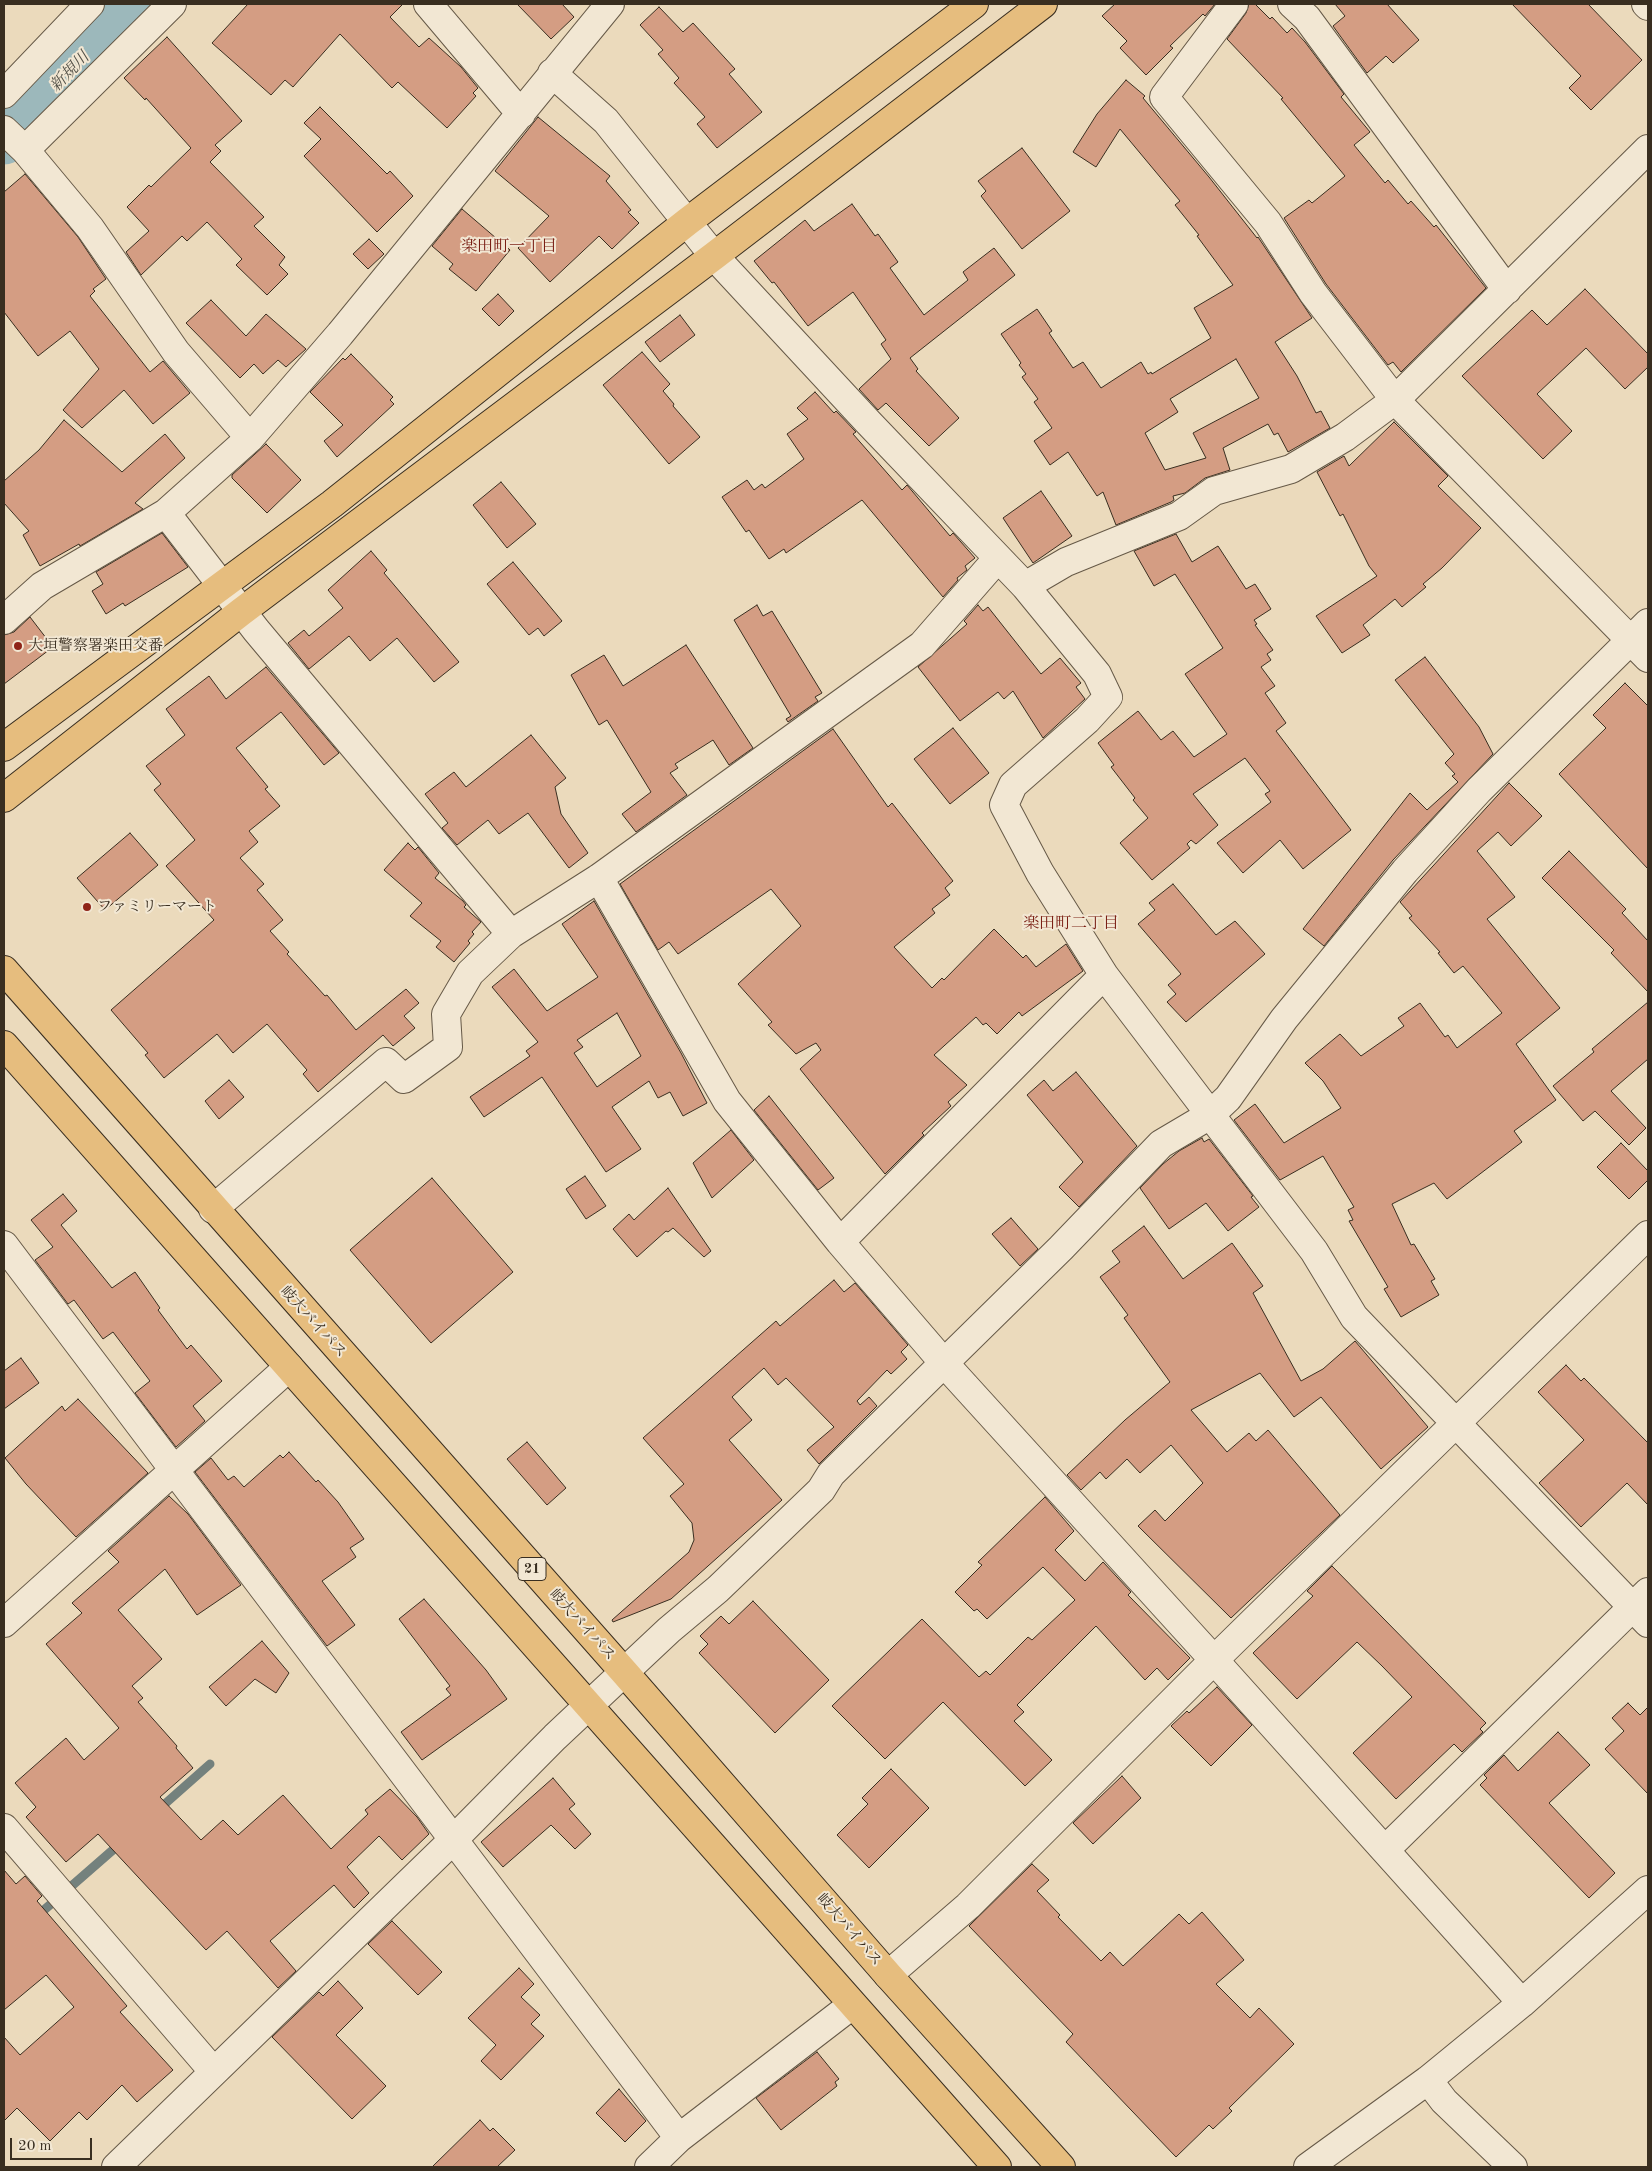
<!DOCTYPE html>
<html>
<head>
<meta charset="utf-8">
<style>
  body { margin:0 }
  #map { position:relative; width:1652px; height:2171px; overflow:hidden; background:#ebdabc; font-family:"Old Standard TT",serif }
  canvas { display:block }
  .frame { position:absolute; inset:0; border:5px solid #392e20; pointer-events:none }
  .scale { position:absolute; left:10px; top:2138px; width:82px; height:22px; box-sizing:border-box; border:2px solid #392e20; border-top:0; padding-left:6px; font-size:15px; line-height:18px; white-space:nowrap; color:#392e20; -webkit-text-stroke:4px #f2e7d3; paint-order:stroke }
</style>
</head>
<body>
<div id="map">
<canvas width="1652" height="2171"></canvas>
<div class="frame"></div>
<div class="scale">20 m</div>
</div>
<script>
const g = document.querySelector('canvas').getContext('2d');
g.lineJoin = 'round';
function shape(rows) {
  const path = new Path2D();
  for (const r of rows) {
    path.moveTo(r[0], r[1]);
    for (let i = 2; i < r.length; i += 2) path.lineTo(r[i], r[i + 1]);
  }
  return path;
}
function trace(path, color, width, dash) {
  g.strokeStyle = color;
  g.lineWidth = width;
  g.lineCap = dash ? 'butt' : 'round';
  g.setLineDash(dash || []);
  g.stroke(path);
}
function paint(path, color) {
  g.fillStyle = color;
  g.fill(path, 'evenodd');
}
function drawText(font, color, halo, rows, align = 'center') {
  g.font = font + ' "Old Standard TT","Noto Serif JP",serif';
  g.lineWidth = 4;
  g.setLineDash([]);
  g.textBaseline = 'middle';
  g.strokeStyle = halo;
  g.fillStyle = color;
  for (const [text, x, y, turn = 0] of rows) {
    g.save();
    g.translate(x, y);
    g.rotate((+turn || 0) * Math.PI / 180);
    g.textAlign = isNaN(turn) ? turn : align;
    if (halo) g.strokeText(text, 0, 0);
    g.fillText(text, 0, 0);
    g.restore();
  }
}
const stream = shape([
  [158,1810,210,1764],
  [36,1917,122,1842]
]);
const river = shape([
  [4,140,137,4]
]);
const building = shape([
  [248,4,403,4,390,17,419,47,429,38,461,67,478,88,473,93,476,96,447,128,398,82,392,88,340,34,293,87,285,80,271,95,212,43,248,4],
  [517,4,562,4,574,17,551,39,517,4],
  [1115,4,1215,4,1205,16,1203,14,1170,46,1173,48,1146,75,1120,48,1127,41,1102,16,1115,4],
  [1249,4,1255,4,1270,19,1272,17,1287,33,1292,28,1305,42,1344,94,1341,97,1370,132,1354,145,1385,183,1388,180,1408,204,1411,201,1434,227,1436,225,1486,288,1401,372,1393,362,1388,365,1326,284,1284,218,1309,200,1312,203,1345,176,1281,99,1283,98,1227,39,1246,13,1249,4],
  [1335,4,1387,4,1419,40,1393,63,1386,56,1367,73,1333,26,1345,16,1335,4],
  [1512,4,1588,4,1642,60,1591,110,1569,88,1581,76,1512,4],
  [659,7,683,32,693,23,735,69,729,74,762,112,717,148,697,124,705,117,674,83,679,78,658,54,663,50,640,25,659,7],
  [167,37,242,121,215,145,221,151,210,162,264,217,254,226,285,257,279,265,288,274,267,295,236,265,242,259,207,222,187,241,182,236,141,275,126,252,149,231,127,207,149,185,151,187,191,148,146,98,145,100,124,78,167,37],
  [1126,80,1145,96,1143,98,1209,177,1257,238,1258,237,1312,318,1275,342,1297,376,1316,413,1321,411,1330,428,1288,452,1278,433,1274,435,1268,424,1223,448,1230,470,1205,478,1185,493,1173,496,1174,500,1171,502,1116,525,1103,492,1097,496,1068,452,1050,465,1034,441,1052,428,1034,402,1038,399,1022,377,1026,374,1019,365,1021,363,1001,334,1037,309,1052,331,1049,333,1073,368,1083,362,1101,388,1141,362,1148,374,1151,372,1152,374,1211,338,1194,308,1233,285,1197,236,1199,235,1175,205,1180,201,1120,129,1096,167,1073,152,1097,114,1126,80],
  [1236,359,1259,398,1193,433,1206,458,1165,470,1145,433,1178,412,1170,399,1236,359],
  [320,107,387,174,390,171,413,196,377,232,304,156,321,139,304,123,320,107],
  [538,117,610,176,606,181,631,210,628,212,639,223,612,249,599,236,550,282,518,248,549,216,495,171,538,117],
  [1022,148,1070,211,1022,249,981,196,986,191,978,181,1022,148],
  [25,174,78,237,106,279,93,289,95,291,90,296,150,372,163,361,190,393,153,424,124,390,82,428,63,410,99,369,70,331,38,356,4,312,4,192,25,174],
  [852,204,875,236,878,234,898,262,890,268,924,315,968,280,963,272,994,248,1015,275,910,358,918,369,916,371,959,418,929,446,886,403,878,410,859,389,891,359,881,344,886,340,853,292,808,326,774,282,772,283,754,261,805,220,814,231,852,204],
  [462,209,510,250,476,291,449,269,453,264,432,246,462,209],
  [369,239,384,254,368,269,353,254,369,239],
  [1585,289,1648,354,1648,367,1625,389,1586,348,1537,394,1572,431,1543,459,1462,376,1532,310,1547,325,1585,289],
  [498,294,514,311,499,326,482,309,498,294],
  [211,300,246,336,266,314,306,349,286,367,278,360,263,374,254,364,240,378,186,323,211,300],
  [680,315,695,335,660,362,645,342,680,315],
  [642,352,670,384,663,391,674,404,673,406,700,437,669,464,603,385,642,352],
  [351,354,393,397,390,400,394,404,337,457,324,441,343,425,310,392,343,358,345,360,351,354],
  [815,392,834,413,836,411,856,432,853,434,902,490,907,485,950,536,953,533,975,558,965,566,967,570,957,578,958,580,943,597,862,500,786,553,784,549,769,559,749,530,746,532,722,497,747,480,754,490,762,484,765,488,804,459,787,434,808,419,797,408,815,392],
  [64,420,122,472,165,434,185,458,135,503,143,509,80,546,79,544,40,566,23,535,29,531,4,503,4,481,39,450,64,420],
  [1394,422,1448,476,1438,486,1481,528,1442,568,1423,584,1426,587,1402,607,1395,599,1363,625,1370,635,1342,653,1316,616,1377,576,1369,566,1343,514,1340,516,1317,472,1344,456,1349,466,1394,422],
  [266,444,301,480,267,513,232,478,232,475,266,444],
  [501,482,536,524,507,548,473,505,501,482],
  [1041,491,1072,536,1033,563,1003,518,1041,491],
  [162,533,188,567,125,606,123,603,106,614,92,591,103,584,96,572,162,533],
  [1176,534,1192,562,1218,546,1246,589,1255,584,1271,609,1254,620,1257,624,1255,625,1273,650,1267,654,1271,660,1261,667,1275,686,1265,693,1286,723,1276,731,1351,830,1303,869,1280,840,1243,873,1217,843,1271,802,1265,794,1270,791,1245,758,1193,794,1218,825,1196,844,1191,840,1187,844,1190,848,1152,880,1120,843,1148,818,1133,800,1135,798,1111,767,1114,765,1098,743,1138,711,1161,740,1173,731,1194,757,1227,734,1185,674,1223,648,1175,574,1154,586,1134,551,1176,534],
  [371,551,387,570,384,573,459,662,434,682,397,638,370,661,349,636,309,669,288,643,304,630,309,636,343,608,328,590,371,551],
  [513,562,562,621,544,636,538,628,529,635,487,584,513,562],
  [757,605,763,616,772,611,822,693,815,697,818,701,788,722,786,719,791,716,734,620,757,605],
  [978,605,983,611,988,607,1041,674,1060,658,1081,683,1076,687,1085,699,1043,738,1013,691,1004,699,998,692,960,721,918,667,967,624,964,621,978,605],
  [30,617,53,647,4,684,4,635,14,632,30,617],
  [686,645,753,748,729,765,713,740,675,764,678,768,670,773,687,795,636,832,622,814,651,792,607,720,599,725,571,675,604,655,623,686,686,645],
  [1425,657,1479,727,1493,754,1393,860,1324,946,1303,929,1410,793,1427,810,1458,782,1452,776,1455,774,1445,763,1454,754,1395,680,1425,657],
  [266,667,339,753,324,765,281,712,236,748,268,787,265,789,280,806,249,831,258,842,240,858,264,884,257,890,283,920,270,931,289,952,287,954,325,996,327,995,356,1030,406,989,419,1003,404,1016,415,1028,393,1046,383,1035,318,1092,303,1074,307,1070,267,1024,233,1053,217,1034,164,1078,145,1055,148,1053,111,1010,214,920,166,866,195,840,154,790,161,784,146,766,185,735,166,709,209,676,226,699,266,667],
  [1625,683,1648,706,1648,869,1559,774,1606,728,1593,715,1625,683],
  [953,728,989,773,950,804,914,759,953,728],
  [833,729,888,807,892,803,953,881,945,888,950,895,932,909,935,913,894,947,932,988,942,978,944,980,994,929,1023,958,1026,955,1036,967,1066,944,1083,971,1022,1016,1019,1012,997,1034,986,1023,983,1025,976,1017,934,1055,967,1085,948,1102,951,1106,922,1133,924,1135,885,1174,800,1069,821,1050,816,1043,796,1054,768,1025,772,1022,738,984,801,926,771,889,678,954,669,942,658,950,620,884,833,729],
  [531,735,566,778,555,787,561,814,588,853,569,868,528,813,499,834,488,820,457,845,442,828,448,823,425,794,454,772,466,787,531,735],
  [1509,783,1542,816,1511,846,1498,832,1477,851,1515,897,1487,919,1560,1008,1516,1044,1556,1100,1514,1131,1522,1142,1447,1199,1434,1183,1392,1204,1411,1245,1414,1244,1435,1279,1431,1281,1439,1295,1401,1317,1384,1289,1388,1287,1349,1221,1353,1220,1348,1210,1354,1207,1323,1156,1280,1180,1234,1120,1255,1104,1284,1143,1341,1108,1323,1081,1305,1063,1340,1034,1361,1056,1404,1026,1398,1018,1420,1003,1445,1037,1448,1035,1457,1048,1502,1013,1463,966,1454,973,1438,953,1440,952,1409,918,1412,916,1400,902,1509,783],
  [130,833,158,865,105,910,77,878,130,833],
  [408,843,415,850,418,847,439,873,435,878,463,901,466,905,464,907,481,922,472,932,474,934,468,941,470,943,454,962,436,947,441,941,410,916,422,903,384,870,408,843],
  [1569,851,1626,909,1622,913,1648,941,1648,992,1611,953,1614,950,1542,878,1569,851],
  [1173,884,1216,935,1235,921,1265,954,1186,1022,1167,1002,1176,994,1168,985,1181,974,1138,924,1155,910,1149,903,1173,884],
  [594,901,681,1053,707,1103,683,1116,670,1092,658,1098,649,1081,612,1107,641,1149,606,1172,542,1077,484,1117,470,1097,530,1056,526,1051,538,1042,492,987,514,969,547,1011,598,977,562,924,594,901],
  [617,1013,641,1056,597,1087,574,1053,583,1047,577,1040,617,1013],
  [1648,1002,1648,1059,1611,1091,1646,1128,1629,1145,1595,1111,1583,1121,1553,1086,1594,1052,1592,1049,1648,1002],
  [1076,1072,1137,1146,1079,1207,1059,1187,1083,1162,1027,1095,1044,1080,1053,1091,1076,1072],
  [229,1080,244,1097,219,1119,205,1101,229,1080],
  [769,1096,834,1178,818,1190,754,1110,769,1096],
  [731,1130,754,1160,712,1198,693,1163,731,1130],
  [1202,1138,1204,1142,1209,1139,1253,1196,1251,1197,1259,1207,1228,1231,1206,1203,1169,1229,1140,1188,1163,1164,1179,1151,1202,1138],
  [1621,1143,1648,1171,1648,1180,1629,1199,1597,1167,1621,1143],
  [585,1176,606,1206,586,1219,566,1189,585,1176],
  [432,1178,513,1272,431,1343,350,1250,432,1178],
  [668,1188,711,1251,704,1257,673,1228,668,1232,666,1231,637,1257,613,1229,629,1214,634,1220,668,1188],
  [63,1194,77,1211,61,1225,112,1288,135,1272,160,1308,158,1310,187,1349,191,1345,222,1381,193,1406,205,1421,176,1447,135,1393,150,1381,113,1332,103,1339,74,1300,68,1304,35,1260,53,1247,31,1220,63,1194],
  [1011,1218,1038,1249,1020,1266,992,1234,1011,1218],
  [1144,1226,1183,1279,1232,1243,1263,1286,1253,1293,1301,1381,1323,1369,1355,1341,1428,1427,1381,1469,1321,1397,1294,1417,1260,1373,1191,1410,1227,1452,1249,1433,1256,1441,1268,1430,1340,1515,1231,1618,1138,1526,1155,1510,1165,1521,1203,1483,1171,1445,1140,1473,1127,1459,1106,1479,1100,1472,1081,1490,1067,1475,1125,1420,1170,1382,1124,1318,1128,1315,1100,1277,1120,1262,1112,1251,1144,1226],
  [834,1280,844,1292,855,1283,908,1345,901,1352,907,1359,891,1374,887,1370,857,1401,860,1405,869,1397,877,1406,819,1464,807,1450,834,1427,786,1378,778,1385,764,1368,732,1397,752,1420,729,1440,782,1500,671,1599,613,1622,612,1620,689,1552,694,1540,692,1523,670,1496,684,1484,643,1438,776,1321,780,1326,834,1280],
  [21,1358,39,1383,4,1409,4,1371,21,1358],
  [1566,1365,1581,1381,1584,1378,1648,1443,1648,1505,1627,1483,1581,1527,1539,1483,1584,1440,1538,1392,1566,1365],
  [78,1399,148,1473,76,1537,26,1484,5,1458,62,1406,65,1411,78,1399],
  [527,1442,566,1488,547,1505,507,1459,527,1442],
  [289,1452,316,1482,318,1480,338,1502,364,1539,350,1548,356,1557,322,1581,355,1625,327,1646,195,1472,211,1458,228,1480,234,1476,244,1487,280,1455,283,1458,289,1452],
  [169,1496,188,1514,241,1585,197,1615,165,1569,118,1610,162,1659,132,1686,143,1698,138,1702,177,1746,176,1748,193,1768,160,1797,201,1840,223,1820,238,1835,283,1795,331,1849,368,1814,365,1810,390,1789,417,1817,429,1834,402,1860,379,1836,347,1867,369,1893,354,1908,334,1885,270,1941,296,1971,278,1988,227,1931,206,1950,98,1834,66,1862,26,1817,36,1807,15,1783,66,1738,84,1760,119,1728,46,1644,82,1613,72,1603,119,1562,108,1551,169,1496],
  [1045,1497,1074,1531,1055,1550,1085,1581,1103,1562,1131,1592,1128,1595,1190,1658,1168,1680,1157,1668,1145,1680,1096,1626,1017,1705,1024,1712,1014,1721,1052,1760,1025,1786,943,1702,885,1759,832,1706,922,1619,979,1677,986,1671,990,1675,1028,1637,1032,1640,1075,1600,1043,1567,987,1619,977,1609,974,1611,955,1592,982,1565,978,1562,1045,1497],
  [1332,1566,1486,1723,1480,1729,1483,1732,1462,1752,1454,1744,1396,1799,1353,1753,1412,1697,1382,1666,1357,1642,1297,1699,1253,1653,1313,1596,1307,1591,1332,1566],
  [424,1599,486,1670,507,1699,422,1760,401,1732,451,1695,446,1689,450,1686,399,1619,424,1599],
  [753,1601,829,1680,775,1733,699,1653,708,1644,700,1636,721,1616,729,1624,753,1601],
  [262,1641,289,1673,276,1693,255,1679,226,1706,209,1687,262,1641],
  [1217,1687,1252,1725,1211,1766,1171,1726,1187,1711,1189,1713,1217,1687],
  [1628,1703,1640,1715,1648,1707,1648,1794,1605,1749,1624,1731,1612,1718,1628,1703],
  [1558,1732,1590,1765,1549,1803,1615,1873,1589,1898,1480,1785,1487,1778,1484,1775,1504,1755,1518,1771,1558,1732],
  [891,1769,929,1808,869,1868,837,1835,868,1804,862,1798,891,1769],
  [1122,1776,1141,1798,1093,1844,1073,1823,1122,1776],
  [553,1778,575,1804,569,1809,591,1834,575,1849,551,1825,503,1867,481,1842,553,1778],
  [1032,1864,1049,1880,1037,1891,1060,1915,1058,1917,1101,1961,1110,1952,1123,1966,1179,1914,1189,1924,1202,1912,1244,1960,1216,1984,1250,2018,1259,2008,1294,2044,1229,2108,1232,2111,1213,2129,1209,2125,1176,2157,1066,2042,1073,2034,969,1926,1032,1864],
  [4,1870,16,1884,25,1876,42,1896,37,1901,127,2006,120,2012,173,2070,137,2102,122,2085,87,2120,79,2112,50,2141,17,2108,4,2121,4,2037,20,2055,74,2007,46,1975,4,2010,4,1870],
  [392,1921,442,1972,418,1995,368,1944,392,1921],
  [519,1968,534,1984,521,1997,540,2015,531,2024,544,2036,501,2080,481,2061,496,2045,468,2018,519,1968],
  [338,1981,363,2008,336,2035,386,2086,352,2119,272,2037,319,1992,323,1996,338,1981],
  [817,2052,839,2079,835,2082,837,2086,781,2130,756,2098,817,2052],
  [619,2089,646,2121,625,2142,596,2113,619,2089],
  [480,2120,490,2131,493,2128,515,2150,497,2167,432,2167,480,2120]
]);
const minor = shape([
  [428,4,521,114],
  [1234,4,1164,97,1268,223,1313,293,1395,400,1648,658],
  [1292,4,1307,18,1507,290],
  [1646,4,1648,6],
  [552,73,606,121,714,256,868,422,1025,586,1097,674,1108,697,1087,720,1013,785,1004,805,1040,873,1104,975,840,1242],
  [4,94,90,4],
  [4,130,25,150,90,228,176,352,250,438],
  [25,150,172,4],
  [166,513,256,630,511,934],
  [1025,586,1066,562,1179,516,1214,491,1291,469,1345,437,1395,400,1648,149],
  [4,620,42,586,166,513,250,438,340,334,610,4],
  [599,878,727,1101,840,1242,944,1363,1214,1660,1522,2003],
  [1104,975,1314,1251,1354,1317,1648,1623],
  [213,1209,386,1062,404,1079,448,1047,446,1014,470,973,511,934,599,878,922,645,997,559],
  [4,1245,679,2138],
  [4,1623,289,1367],
  [4,1828,214,2072],
  [1385,1850,1648,1592],
  [888,1975,968,1906,1214,1660,1648,1235],
  [1428,2080,1444,2101,1513,2167],
  [116,2167,453,1840,555,1737,669,1630,718,1589,821,1490,831,1474,1061,1248,1161,1144,1210,1115,1228,1098,1284,1019,1405,871,1479,790,1648,623],
  [649,2167,679,2138,852,2005],
  [1308,2167,1428,2080,1522,2003,1648,1890]
]);
const major = shape([
  [4,747,332,504,687,222,974,4],
  [4,798,241,612,714,256,1043,4]
]);
const highway = shape([
  [4,970,625,1673,888,1975,1061,2167],
  [4,1045,997,2167]
]);
const markers = [
  [18,646,5,"#8f2418"],
  [87,907,5,"#8f2418"]
];
const shields = [
  [532,1569,28]
];
const shieldNames = [
  ["21",532,1569]
];
const poiNames = [
  ["大垣警察署楽田交番",28,646],
  ["ファミリーマート",97,907]
];
const streetNames = [
  ["岐大バイパス",313,1322,48],
  ["岐大バイパス",582,1625,48],
  ["岐大バイパス",849,1930,49]
];
const waterNames = [
  ["新規川",70,72,-46]
];
const neighbourhoodNames = [
  ["楽田町一丁目",509,247],
  ["楽田町二丁目",1071,924]
];
trace(stream, '#74817d', 9);
trace(river, '#9cb8bb', 49);
paint(building, '#d49d83');
trace(building, '#392e20', 1);
trace(minor, '#665947', 30);
trace(major, '#392e20', 30);
trace(highway, '#392e20', 30);
trace(minor, '#f2e7d3', 28);
trace(major, '#e6bd7e', 28);
trace(highway, '#e6bd7e', 28);
for (const [x, y, r, color] of markers) {
  const dot = new Path2D();
  dot.arc(x, y, r, 0, 2 * Math.PI);
  g.fillStyle = color;
  g.fill(dot);
  trace(dot, '#f2e7d3', 2);
}
for (const [x, y, w] of shields) {
  const box = new Path2D();
  box.roundRect(x - w / 2, y - 11.5, w, 23, 4);
  g.fillStyle = '#f2e7d3';
  g.fill(box);
  trace(box, '#392e20', 1);
}
drawText('bold 14px', '#392e20', null, shieldNames);
drawText('15px', '#392e20', '#f2e7d3', poiNames, 'left');
drawText('15px', '#392e20', '#f2e7d3', streetNames);
drawText('italic 16px', '#525047', '#f2e7d3', waterNames);
drawText('16px', '#7a1f14', '#f2e7d3', neighbourhoodNames);
</script>
</body>
</html>
